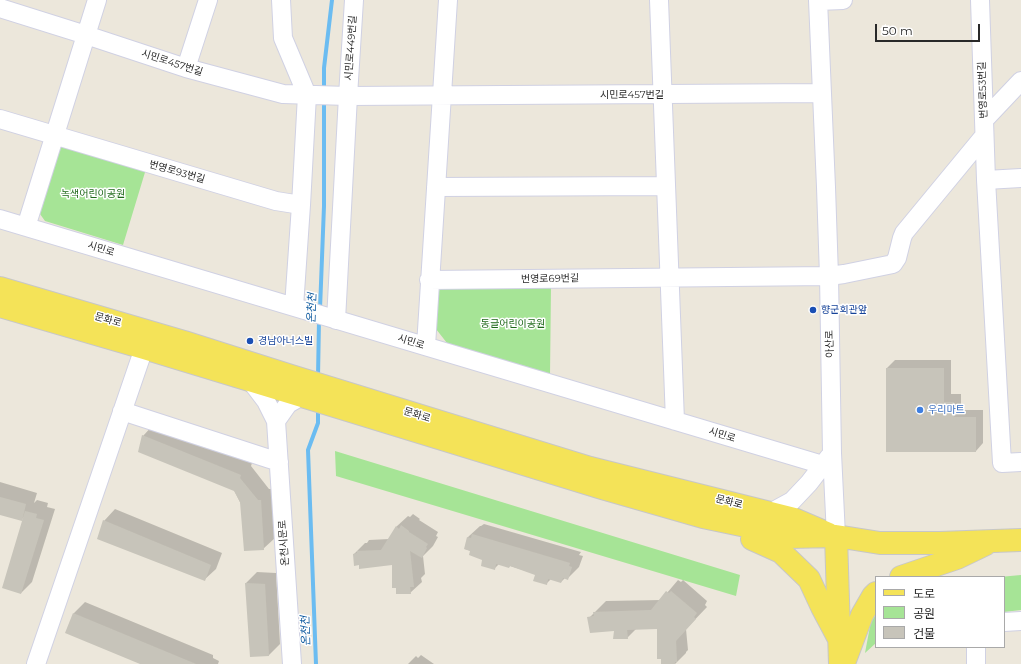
<!DOCTYPE html>
<html>
<head>
<meta charset="utf-8">
<style>
  body { margin:0 }
  #map { position:relative; width:1021px; height:664px; overflow:hidden; background:#ece7db; font-family:Montserrat,"Noto Sans KR",sans-serif }
  canvas { display:block }
  .legend { position:absolute; left:875px; top:576px; width:130px; height:72px; box-sizing:border-box; background:#fff; border:1px solid #a9a9a9; margin:0; padding:5px 7px; list-style:none; font-size:12px; color:#292929 }
  .legend li { display:flex; align-items:center; gap:8px; height:20px }
  .legend b { width:20px; border:1px solid #a9a9a9 }
  .scale { position:absolute; left:875px; top:24px; width:105px; height:18px; box-sizing:border-box; border:2px solid #292929; border-top:0; padding-left:5px; font-size:12px; line-height:14px; white-space:nowrap; color:#292929; -webkit-text-stroke:3px #fff; paint-order:stroke }
</style>
</head>
<body>
<div id="map">
<canvas width="1021" height="664"></canvas>
<ul class="legend">
<li><b style="height:5px;background:#f4e358"></b>도로</li>
<li><b style="height:11px;background:#a6e496"></b>공원</li>
<li><b style="height:11px;background:#c7c4ba"></b>건물</li>
</ul>
<div class="scale">50 m</div>
</div>
<script>
const g = document.querySelector('canvas').getContext('2d');
g.lineJoin = 'round';
function paint(path, color) {
  g.fillStyle = color;
  g.fill(path, 'evenodd');
}
function shape(rows) {
  const path = new Path2D();
  for (const r of rows) {
    path.moveTo(r[0], r[1]);
    for (let i = 2; i < r.length; i += 2) path.lineTo(r[i], r[i + 1]);
  }
  return path;
}
function trace(path, color, width, dash) {
  g.strokeStyle = color;
  g.lineWidth = width;
  g.lineCap = dash ? 'butt' : 'round';
  g.setLineDash(dash || []);
  g.stroke(path);
}
function drawText(font, color, halo, rows, align = 'center') {
  g.font = font + ' Montserrat,"Noto Sans KR",sans-serif';
  g.lineWidth = 3;
  g.setLineDash([]);
  g.textBaseline = 'middle';
  g.strokeStyle = halo;
  g.fillStyle = color;
  for (const [text, x, y, turn = 0] of rows) {
    g.save();
    g.translate(x, y);
    g.rotate((+turn || 0) * Math.PI / 180);
    g.textAlign = isNaN(turn) ? turn : align;
    if (halo) g.strokeText(text, 0, 0);
    g.fillText(text, 0, 0);
    g.restore();
  }
}
const green = shape([
  [66,144,146,169,123,245,45,221,40,214,60,148],
  [444,285,551,286,550,376,447,343,436,329,437,293],
  [335,451,740,575,736,596,336,476],
  [1021,575,1021,610,1004,612,1004,577,999,577],
  [876,615,876,643,865,653,871,621]
]);
const shadow = shape([
  [895,360,951,360,951,394,961,394,961,410,983,410,983,443,976,451,887,368],
  [154,424,252,463,251,466,269,489,272,489,275,538,263,549,234,490,143,436],
  [0,482,37,493,34,503,37,500,48,503,47,507,55,509,32,582,21,593,24,517,21,520,0,514],
  [115,509,222,553,216,569,204,580,104,521],
  [413,514,420,519,419,520,438,532,436,536,438,537,433,546,423,556,425,574,421,578,422,582,410,593,397,587,392,564,360,564,354,554,365,543,367,543,369,540,389,539,396,527,408,516,410,517],
  [484,524,581,552,579,555,583,556,579,567,568,578,566,577,561,582,551,579,546,584,536,574,510,566,509,567,499,564,494,569,484,559,471,551,465,549,468,537,480,526,481,526],
  [257,572,276,573,280,644,269,655,251,656,246,583],
  [678,580,681,582,683,580,707,601,705,605,707,607,686,629,688,650,686,652,686,653,675,664,662,664,658,627,636,629,627,638,615,630,589,618,606,601,661,600],
  [85,602,213,655,213,658,219,661,218,664,143,664,67,633,74,613],
  [421,655,434,664,408,664,416,656,418,658]
]);
const stream = shape([
  [324,91,324,68,332,0],
  [320,309,324,206,324,100],
  [318,377,319,320],
  [316,664,308,450,318,423,318,408]
]);
const building = shape([
  [886,368,944,368,944,402,954,402,954,417,976,417,976,452,886,452],
  [142,435,241,475,240,478,258,500,261,500,264,550,244,551,240,502,234,491,138,452],
  [0,497,26,504,22,521,0,515],
  [25,511,37,514,36,518,44,520,21,594,2,588],
  [103,520,211,565,205,581,97,539],
  [401,525,409,531,409,532,428,544,426,547,427,548,422,558,410,551,414,587,410,587,411,594,396,594,396,588,392,588,392,565,359,569,359,565,354,566,353,554,357,553,357,551,381,550,396,526,399,529],
  [472,534,570,563,569,566,572,567,568,580,563,578,561,583,548,579,547,585,533,581,535,575,510,566,509,568,496,564,495,570,481,566,482,560,469,555,470,551,464,549,467,537,471,538],
  [245,583,265,584,269,656,250,657],
  [666,591,669,593,671,591,697,613,694,617,696,619,676,641,677,662,675,662,675,664,661,664,661,659,657,659,657,629,627,630,628,639,613,639,614,631,590,633,587,617,594,616,593,612,651,610],
  [73,613,196,664,140,664,65,633]
]);
const minor = shape([
  [281,0,283,38,307,95,301,205,294,307],
  [659,0,675,421],
  [818,0,826,187,829,276,832,453,836,536],
  [980,0,986,180,1002,463,1021,462],
  [818,1,843,0],
  [0,8,86,35,186,68,283,94,348,96,822,93],
  [186,68,208,0],
  [0,119,276,201,301,205],
  [984,120,1021,81],
  [986,180,1021,178],
  [436,187,666,186],
  [0,219,823,465],
  [26,227,97,0],
  [429,280,829,276,844,274,893,264,897,258,902,238,904,233,984,136],
  [336,320,348,96,354,0],
  [426,346,448,0],
  [250,380,266,401,276,421,292,664],
  [122,411,279,462],
  [276,421,288,404,302,396],
  [770,513,792,501,809,483,829,457],
  [1004,622,1021,621],
  [976,647,976,664],
  [36,664,144,348]
]);
const major = shape([
  [0,288,184,342,291,376,590,468,794,519,829,534],
  [0,306,144,348,302,396,602,488,703,517,746,526,789,537,836,536,880,543,940,543,1021,540],
  [836,536,840,664],
  [752,539,781,552,809,579,822,607,839,639],
  [901,577,957,558,986,544],
  [844,663,862,615,873,596,876,593]
]);
const markers = [
  [813,310,4,"#1a4fb4"],
  [250,341,4,"#1a4fb4"],
  [920,410,4,"#3f7fe0"]
];
const streetNames = [
  ["시민로449번길",351,48,-86],
  ["시민로457번길",172,63,18],
  ["번영로53번길",983,90,-92],
  ["시민로457번길",632,95],
  ["번영로93번길",177,172,16],
  ["시민로",101,249,17],
  ["번영로69번길",550,279,-1],
  ["문화로",108,320,16],
  ["시민로",411,342,17],
  ["아산로",830,344,-91],
  ["문화로",417,415,17],
  ["시민로",722,435,17],
  ["문화로",729,502,14],
  ["온천시문로",284,543,-94]
];
const parkNames = [
  ["녹색어린이공원",93,194],
  ["동글어린이공원",513,324]
];
const transitNames = [
  ["향군회관앞",821,310],
  ["경남아너스빌",258,341]
];
const shopNames = [
  ["우리마트",928,410]
];
const waterNames = [
  ["온천천",312,308,-88],
  ["온천천",306,631,-92]
];
paint(green, '#a6e496');
paint(shadow, '#0003');
trace(stream, '#6bbcf1', 4);
paint(building, '#c7c4ba');
trace(minor, '#d0d1e3', 20);
trace(major, '#c7c7c7', 24);
trace(minor, '#fff', 18);
trace(major, '#f4e358', 22);
for (const [x, y, r, color] of markers) {
  const dot = new Path2D();
  dot.arc(x, y, r, 0, 2 * Math.PI);
  g.fillStyle = color;
  g.fill(dot);
  trace(dot, '#fff', 1.5);
}
drawText('10px', '#292929', '#fff', streetNames);
drawText('10px', '#1e6818', '#fff', parkNames);
drawText('10px', '#164399', '#fff', transitNames, 'left');
drawText('10px', '#366cbe', '#fff', shopNames, 'left');
drawText('italic 11px', '#0a579d', '#fff', waterNames);
</script>
</body>
</html>
